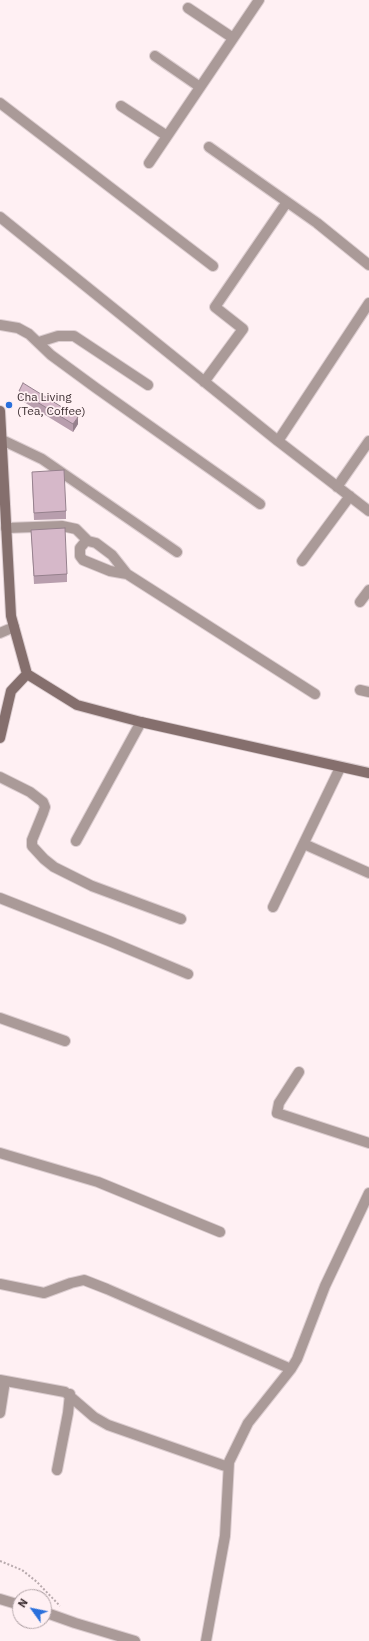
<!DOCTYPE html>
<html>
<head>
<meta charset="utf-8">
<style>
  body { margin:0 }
  #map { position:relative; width:369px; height:1641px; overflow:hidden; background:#fff0f3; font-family:"IBM Plex Sans",sans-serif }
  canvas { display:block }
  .north { position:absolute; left:12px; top:1589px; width:40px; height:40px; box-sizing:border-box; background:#fff0f3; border:1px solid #b1a3a6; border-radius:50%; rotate:303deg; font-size:11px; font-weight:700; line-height:16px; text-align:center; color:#3d2f32 }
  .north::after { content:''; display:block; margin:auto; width:14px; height:18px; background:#2a70dc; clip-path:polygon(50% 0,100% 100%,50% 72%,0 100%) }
</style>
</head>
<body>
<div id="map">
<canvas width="369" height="1641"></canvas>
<div class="north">N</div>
</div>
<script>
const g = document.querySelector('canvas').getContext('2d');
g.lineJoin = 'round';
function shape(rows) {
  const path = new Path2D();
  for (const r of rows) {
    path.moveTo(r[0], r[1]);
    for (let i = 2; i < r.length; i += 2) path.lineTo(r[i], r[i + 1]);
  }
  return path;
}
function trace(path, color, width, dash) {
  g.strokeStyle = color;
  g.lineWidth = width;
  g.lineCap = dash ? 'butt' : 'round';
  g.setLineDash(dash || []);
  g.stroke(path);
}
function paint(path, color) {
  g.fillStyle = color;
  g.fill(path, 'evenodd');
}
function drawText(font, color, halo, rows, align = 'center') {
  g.font = font + ' "IBM Plex Sans",sans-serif';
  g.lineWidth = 3.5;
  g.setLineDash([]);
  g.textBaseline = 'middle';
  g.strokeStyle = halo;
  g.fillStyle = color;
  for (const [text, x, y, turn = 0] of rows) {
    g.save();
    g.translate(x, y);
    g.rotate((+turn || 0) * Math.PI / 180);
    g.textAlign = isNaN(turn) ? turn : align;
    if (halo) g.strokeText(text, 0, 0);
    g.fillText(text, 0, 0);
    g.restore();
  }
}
const path = shape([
  [0,1561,22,1570,37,1582,60,1606]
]);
const street = shape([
  [188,8,233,38],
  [155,56,200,87],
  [0,103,213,266],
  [121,106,167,136],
  [209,147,317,223,369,265],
  [149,163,259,0],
  [0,217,278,441,369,511],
  [0,325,18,328,29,334,51,355,96,388,260,504],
  [39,342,58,336,74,336,148,385],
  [204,382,243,329,215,307,287,202],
  [0,439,42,459,177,552],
  [278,441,369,303],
  [337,487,369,441],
  [6,528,62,526,76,529,88,541,96,543,112,555,127,574,315,694],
  [88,541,85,542,80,548,80,556,83,560,110,571,127,574],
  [302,561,350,496],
  [360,602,369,590],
  [0,633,14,627],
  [360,690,369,692],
  [0,777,30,792,43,802,45,807,43,813,32,840,32,846,44,859,54,867,92,886,181,919],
  [76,841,141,722],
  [304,844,369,873],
  [0,898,109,941,188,974],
  [273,907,340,768],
  [0,1018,65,1041],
  [299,1072,279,1103,277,1113,369,1143],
  [0,1153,98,1182,220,1232],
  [0,1284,44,1293,71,1283,84,1280,107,1289,291,1369],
  [0,1380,65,1392,94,1417,108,1425,228,1467],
  [0,1413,5,1381],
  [57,1470,68,1413,70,1394],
  [0,1599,20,1605],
  [44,1612,75,1623,135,1641],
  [206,1641,225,1536,229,1462,248,1423,291,1369,297,1359,325,1286,369,1193]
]);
const secondary = shape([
  [0,411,11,616,27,674,77,705,141,722,369,773],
  [0,738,11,691,27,674]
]);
const wall = shape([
  [19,391,78,424,73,432,19,399],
  [32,480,66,511,66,519,34,520],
  [31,530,67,574,67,582,34,584]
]);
const shadedWall = shape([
  [78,417,78,424,73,432,73,424]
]);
const building = shape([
  [23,383,78,417,73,424,19,391,23,383],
  [64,470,66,511,34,513,32,472,64,470],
  [65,528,67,574,34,576,31,530,65,528]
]);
const markers = [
  [9,405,4,"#2a70dc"]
];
const poiNames = [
  ["Cha Living",17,398],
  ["(Tea, Coffee)",17,412]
];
trace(street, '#dccdd0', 12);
trace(secondary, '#dccdd0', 12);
trace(path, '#b8aaad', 2, [2, 2]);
trace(street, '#aa9a98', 10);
trace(secondary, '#856f6d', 10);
paint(wall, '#b89ead');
paint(shadedWall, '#96818d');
paint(building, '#d6b8c9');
trace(building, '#96818d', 1);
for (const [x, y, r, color] of markers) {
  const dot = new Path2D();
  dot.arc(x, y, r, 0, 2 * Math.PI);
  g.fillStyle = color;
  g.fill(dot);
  trace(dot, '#fff0f3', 1.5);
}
drawText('12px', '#3d2f32', '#fff0f3', poiNames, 'left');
</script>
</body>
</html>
